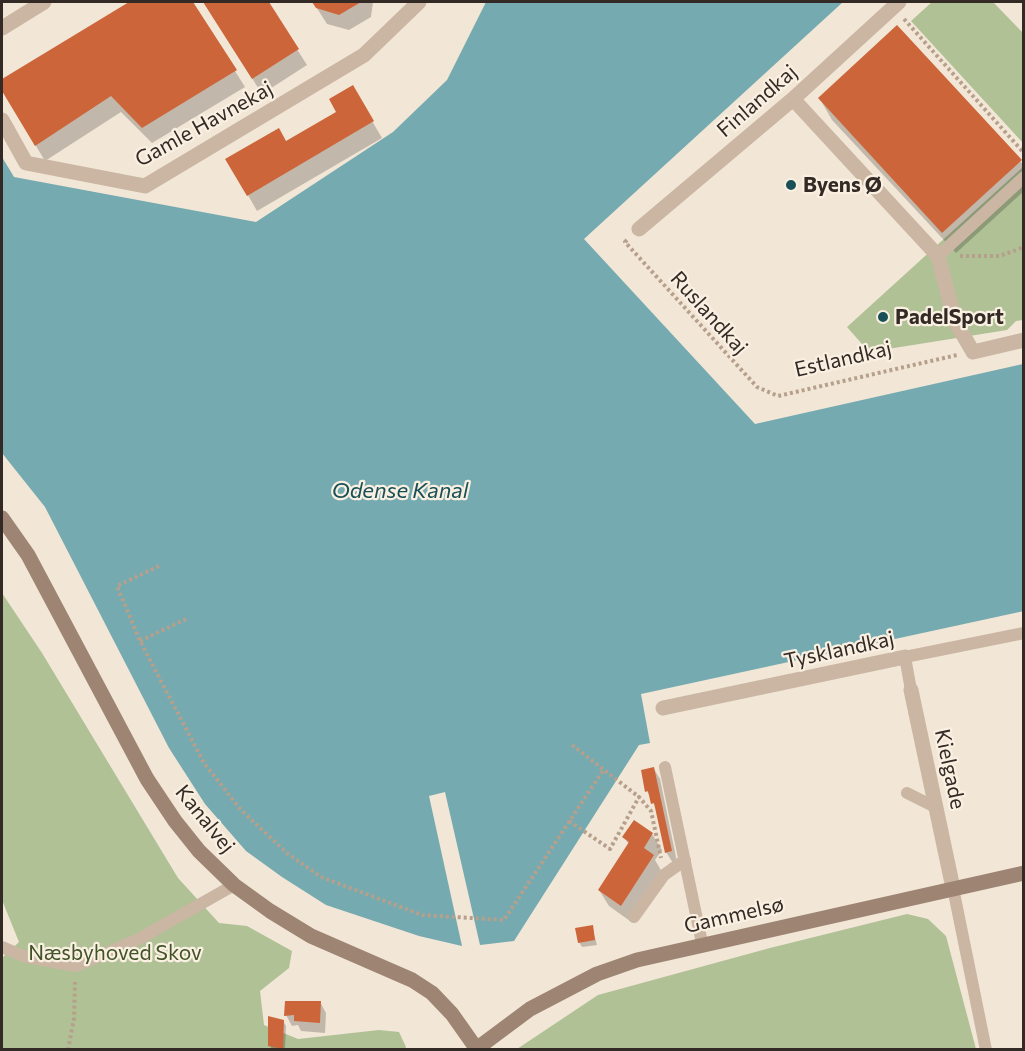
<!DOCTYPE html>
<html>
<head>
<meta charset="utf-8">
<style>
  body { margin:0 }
  #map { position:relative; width:1025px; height:1051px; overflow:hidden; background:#f2e6d6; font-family:Commissioner,sans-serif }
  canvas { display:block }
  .frame { position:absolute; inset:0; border:3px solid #342a25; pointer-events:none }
</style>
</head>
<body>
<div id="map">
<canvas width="1025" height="1051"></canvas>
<div class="frame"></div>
</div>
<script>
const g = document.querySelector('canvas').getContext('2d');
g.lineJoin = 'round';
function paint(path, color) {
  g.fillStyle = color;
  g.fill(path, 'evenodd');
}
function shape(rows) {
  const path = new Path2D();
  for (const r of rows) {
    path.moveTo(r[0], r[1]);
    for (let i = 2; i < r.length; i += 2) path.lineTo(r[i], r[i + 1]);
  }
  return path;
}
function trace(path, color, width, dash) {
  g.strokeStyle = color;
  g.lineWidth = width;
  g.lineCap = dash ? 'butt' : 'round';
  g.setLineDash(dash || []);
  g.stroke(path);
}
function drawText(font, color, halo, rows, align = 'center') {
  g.font = font + ' Commissioner,sans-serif';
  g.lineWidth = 4.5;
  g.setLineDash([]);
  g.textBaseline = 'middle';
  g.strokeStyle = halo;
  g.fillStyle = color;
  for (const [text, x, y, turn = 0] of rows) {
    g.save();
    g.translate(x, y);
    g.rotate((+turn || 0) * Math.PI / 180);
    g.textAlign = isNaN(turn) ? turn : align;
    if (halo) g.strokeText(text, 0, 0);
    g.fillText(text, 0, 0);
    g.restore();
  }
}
const green = shape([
  [932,2,993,2,1023,33,1023,143,911,21],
  [1023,167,1023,320,1016,321,1007,330,869,352,847,327],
  [2,593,42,653,178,878,219,923,247,926,292,951,289,968,260,991,264,1025,298,1039,379,1030,399,1032,406,1047,405,1050,2,1049,2,958,19,942,2,900],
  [907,914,928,919,946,936,976,1049,517,1049,598,995,770,948]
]);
const water = shape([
  [486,2,843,2,584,239,755,424,1023,364,1024,611,641,694,650,743,639,745,514,941,480,945,445,792,429,796,462,946,419,936,326,905,282,877,246,851,205,804,169,748,45,507,2,453,2,157,14,177,256,222,393,132,447,80]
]);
const shadow = shape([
  [131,2,192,2,245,87,152,143,121,112,45,161,2,89,2,81],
  [204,2,267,2,307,65,262,94],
  [313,2,373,2,371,17,349,30,327,24],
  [352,87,382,138,257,211,228,160,286,143,338,113],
  [820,99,1020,161,1024,166,1024,191,956,253,832,120],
  [654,769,660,779,677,862,673,863,666,852,658,812,647,791,642,771],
  [652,834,662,850,655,860,662,872,630,921,609,906,599,890,629,845,624,837],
  [592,927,597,945,582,947,579,942],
  [320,1002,326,1013,325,1033,301,1031,298,1025,292,1026,286,1015],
  [283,1021,286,1026,285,1050,272,1050,270,1045]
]);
const building = shape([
  [129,2,193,2,237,70,142,128,111,96,35,146,2,91,2,79],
  [203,2,269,2,299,49,252,79],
  [312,2,361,2,339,15,316,8],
  [897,25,1022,160,942,233,818,98],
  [353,85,374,121,247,196,225,159,279,128,286,141,336,112,329,99],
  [654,767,672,851,665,853,654,803,651,804,648,791,645,792,641,770],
  [634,820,653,833,644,848,654,855,621,906,598,890,629,842,622,837],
  [593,925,595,940,578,943,575,928],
  [285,1001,321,1001,320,1023,294,1021,294,1015,284,1016],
  [268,1016,284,1020,283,1049,268,1046]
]);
const path = shape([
  [904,19,1024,153],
  [627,240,625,242,757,387,778,396,957,355],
  [960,256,1000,256,1024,247],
  [159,566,117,586,140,641,204,763,241,810,287,853,321,877,422,915,504,920,604,769],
  [140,641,186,619],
  [572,745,639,797],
  [569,821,610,849,639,797,651,811,661,858],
  [68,1050,74,1019,75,982]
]);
const lane = shape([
  [938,256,1024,177],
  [911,690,905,657,1024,633],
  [665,767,702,943],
  [907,793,937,808],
  [953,888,986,1050],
  [634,917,664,875,685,860],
  [2,947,26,957,76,966,139,939,234,885]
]);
const street = shape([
  [2,28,44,2],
  [793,99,938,256,955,321,973,352,1024,340],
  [2,120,26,163,145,186,364,55,419,2],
  [639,229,793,99,899,2],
  [911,690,953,888],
  [663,708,905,657]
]);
const secondary = shape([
  [2,518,28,555,147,779,175,821,199,851,234,885,270,911,311,936,412,980,432,993,452,1014,476,1048],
  [475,1050,530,1009,597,974,637,960,1024,873]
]);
const markers = [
  [791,185,6,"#195057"],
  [883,317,6,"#195057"]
];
const streetNames = [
  ["Finlandkaj",757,101,-41],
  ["Gamle Havnekaj",204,124,-29],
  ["Ruslandkaj",709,313,48],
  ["Estlandkaj",843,359,-13],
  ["Tysklandkaj",839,650,-12],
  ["Kielgade",950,769,78],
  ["Kanalvej",205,819,51],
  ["Gammelsø",734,915,-13]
];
const poiNames = [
  ["Byens Ø",803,185],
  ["PadelSport",895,317]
];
const parkNames = [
  ["Næsbyhoved Skov",115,953]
];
const waterNames = [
  ["Odense Kanal",400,491]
];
paint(green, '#b0c196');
paint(water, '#74aab0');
paint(shadow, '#0003');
paint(building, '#cc6539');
trace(path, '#b6a08c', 4, [3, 3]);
trace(lane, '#cab6a2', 12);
trace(street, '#cab6a2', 15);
trace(secondary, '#9e8573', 15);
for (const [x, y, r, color] of markers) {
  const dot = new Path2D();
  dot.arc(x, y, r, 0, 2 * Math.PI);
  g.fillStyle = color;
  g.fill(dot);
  trace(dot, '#faf0e2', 2);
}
drawText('21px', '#342a25', '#faf0e2', streetNames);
drawText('bold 21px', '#342a25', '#faf0e2', poiNames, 'left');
drawText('21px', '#415327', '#faf0e2', parkNames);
drawText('italic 22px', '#195057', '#faf0e2', waterNames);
</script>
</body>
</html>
